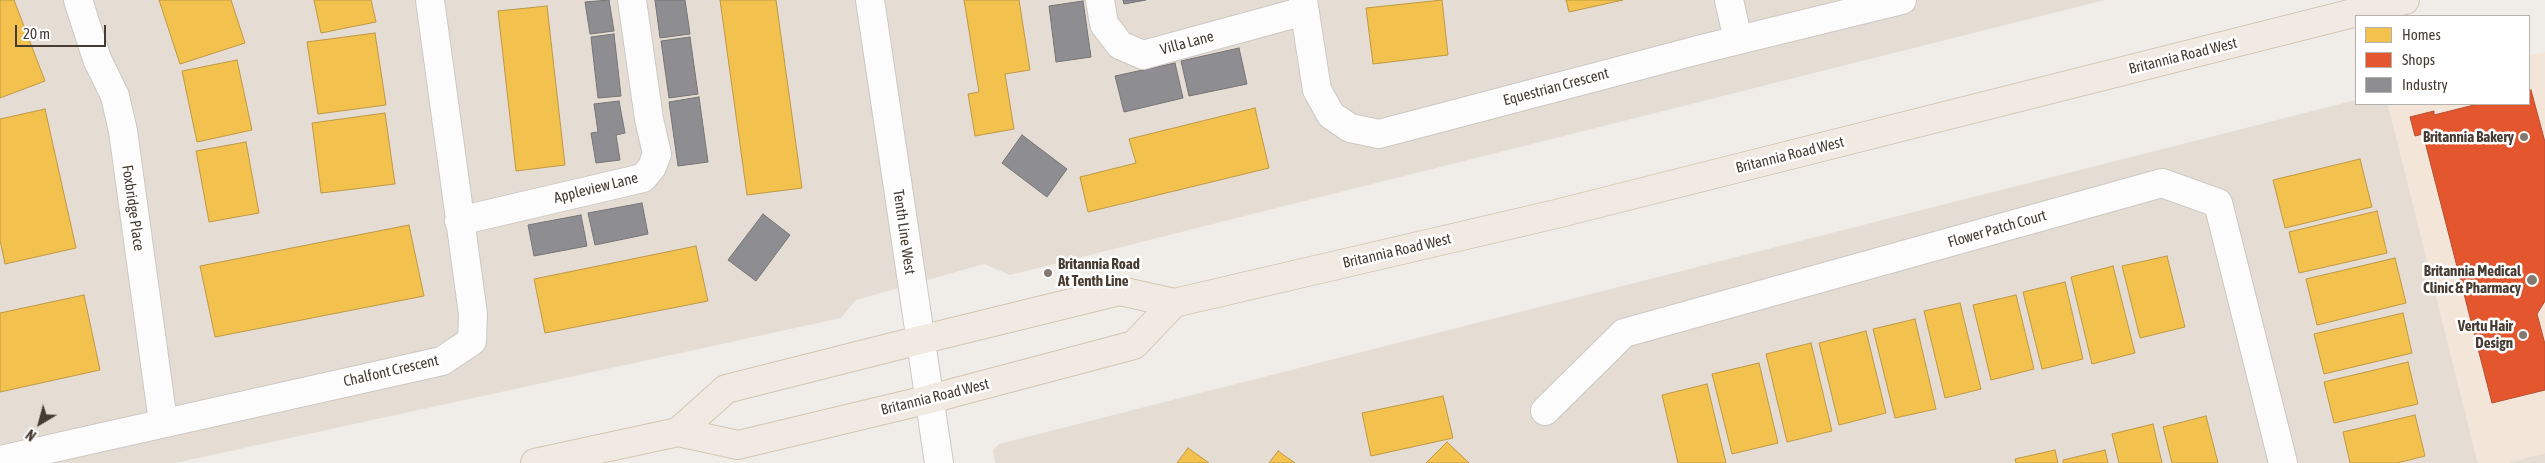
<!DOCTYPE html>
<html>
<head>
<meta charset="utf-8">
<style>
  body { margin:0 }
  #map { position:relative; width:2545px; height:463px; overflow:hidden; background:#f0ece8; font-family:"Asap Condensed",sans-serif }
  canvas { display:block }
  .legend { position:absolute; left:2355px; top:15px; width:175px; height:90px; box-sizing:border-box; background:#fff; border:1px solid #b5b1ad; margin:0; padding:6px 9px; list-style:none; font-size:15px; color:#473c33 }
  .legend li { display:flex; align-items:center; gap:10px; height:25px }
  .legend b { width:25px; border:1px solid #b5b1ad }
  .north { position:absolute; left:15px; top:398px; width:50px; height:50px; -webkit-text-stroke:4px #fff; paint-order:stroke; rotate:217deg; font-size:14px; font-weight:700; line-height:20px; text-align:center; color:#473c33 }
  .north::after { content:''; display:block; margin:auto; width:18px; height:22px; background:#473c33; clip-path:polygon(50% 0,100% 100%,50% 72%,0 100%) }
  .scale { position:absolute; left:15px; top:25px; width:91px; height:22px; box-sizing:border-box; border:2px solid #473c33; border-top:0; padding-left:6px; font-size:15px; line-height:18px; white-space:nowrap; color:#473c33; -webkit-text-stroke:4px #fff; paint-order:stroke }
</style>
</head>
<body>
<div id="map">
<canvas width="2545" height="463"></canvas>
<ul class="legend">
<li><b style="height:14px;background:#f2c14e"></b>Homes</li>
<li><b style="height:14px;background:#e4572e"></b>Shops</li>
<li><b style="height:14px;background:#8d8d92"></b>Industry</li>
</ul>
<div class="north">N</div>
<div class="scale">20 m</div>
</div>
<script>
const g = document.querySelector('canvas').getContext('2d');
g.lineJoin = 'round';
function paint(path, color) {
  g.fillStyle = color;
  g.fill(path, 'evenodd');
}
function shape(rows) {
  const path = new Path2D();
  for (const r of rows) {
    path.moveTo(r[0], r[1]);
    for (let i = 2; i < r.length; i += 2) path.lineTo(r[i], r[i + 1]);
  }
  return path;
}
function trace(path, color, width, dash) {
  g.strokeStyle = color;
  g.lineWidth = width;
  g.lineCap = dash ? 'butt' : 'round';
  g.setLineDash(dash || []);
  g.stroke(path);
}
function drawText(font, color, halo, rows, align = 'center') {
  g.font = font + ' "Asap Condensed",sans-serif';
  g.lineWidth = 5;
  g.setLineDash([]);
  g.textBaseline = 'middle';
  g.strokeStyle = halo;
  g.fillStyle = color;
  for (const [text, x, y, turn = 0] of rows) {
    g.save();
    g.translate(x, y);
    g.rotate((+turn || 0) * Math.PI / 180);
    g.textAlign = isNaN(turn) ? turn : align;
    if (halo) g.strokeText(text, 0, 0);
    g.fillText(text, 0, 0);
    g.restore();
  }
}
const residential = shape([
  [0,0,2105,0,1010,275,984,264,856,300,841,318,175,463,0,463],
  [2356,100,2356,104,2388,104,2478,463,995,463,993,450,999,444],
  [2545,453,2545,463,2506,463]
]);
const commercial = shape([
  [2545,52,2545,453,2506,463,2478,463,2388,104,2529,104,2529,56]
]);
const homes = shape([
  [0,0,14,0,45,81,0,98,0,0],
  [159,0,231,0,245,43,180,64,159,0],
  [314,0,371,0,376,22,321,33,314,0],
  [720,0,776,0,802,188,747,195,720,0],
  [964,0,1019,0,1030,70,1005,74,1014,129,975,136,968,94,979,92,964,0],
  [1442,0,1448,55,1373,64,1366,8,1442,0],
  [1566,0,1623,0,1569,12,1566,0],
  [547,6,565,165,516,171,498,11,547,6],
  [375,33,386,105,318,114,307,42,375,33],
  [237,60,252,130,197,142,182,71,237,60],
  [1255,108,1269,168,1088,212,1080,177,1136,163,1129,139,1255,108],
  [45,109,76,248,5,264,0,240,0,119,45,109],
  [385,113,395,184,321,193,312,123,385,113],
  [246,142,259,213,209,222,196,151,246,142],
  [2360,159,2372,207,2285,228,2273,180,2360,159],
  [2377,211,2387,253,2299,273,2289,232,2377,211],
  [409,225,424,296,215,337,200,266,409,225],
  [696,246,708,301,545,333,534,279,696,246],
  [2167,256,2185,327,2140,338,2122,266,2167,256],
  [2395,258,2406,303,2317,325,2306,279,2395,258],
  [2113,266,2135,353,2092,364,2071,277,2113,266],
  [2065,282,2083,359,2042,369,2023,292,2065,282],
  [84,295,100,370,0,392,0,313,84,295],
  [2016,295,2034,369,1991,380,1973,305,2016,295],
  [1960,303,1981,389,1945,398,1924,311,1960,303],
  [2403,313,2412,353,2324,374,2314,334,2403,313],
  [1915,319,1936,409,1895,418,1873,329,1915,319],
  [1866,331,1886,413,1839,425,1819,343,1866,331],
  [1811,343,1832,431,1787,442,1766,354,1811,343],
  [2408,362,2418,404,2334,423,2324,382,2408,362],
  [1759,363,1778,443,1732,454,1712,374,1759,363],
  [1707,384,1726,463,1678,463,1662,395,1707,384],
  [1443,396,1453,438,1371,456,1362,413,1443,396],
  [2415,415,2425,456,2397,463,2350,463,2343,432,2415,415],
  [2206,416,2218,463,2172,463,2163,427,2206,416],
  [2153,424,2162,463,2119,463,2112,434,2153,424],
  [1447,442,1469,463,1426,463,1447,442],
  [1188,448,1209,463,1177,463,1188,448],
  [2055,450,2058,463,2016,463,2015,459,2055,450],
  [2105,450,2108,463,2063,463,2063,460,2105,450],
  [1278,451,1295,463,1269,463,1278,451]
]);
const shops = shape([
  [2531,90,2545,142,2545,301,2537,314,2545,344,2545,390,2492,403,2423,134,2415,136,2410,117,2434,111,2434,115,2478,104,2529,104,2529,91,2531,90]
]);
const industry = shape([
  [609,0,614,31,590,34,585,2,609,0],
  [655,0,685,0,690,34,660,38,655,0],
  [1123,0,1146,0,1124,4,1123,0],
  [1083,1,1091,57,1056,62,1049,6,1083,1],
  [614,34,621,96,598,98,591,37,614,34],
  [690,37,698,94,669,98,661,41,690,37],
  [1239,48,1247,84,1189,96,1181,61,1239,48],
  [1175,63,1183,98,1124,112,1115,76,1175,63],
  [699,97,708,162,678,166,669,102,699,97],
  [619,101,625,133,616,135,620,160,596,163,591,133,598,132,594,104,619,101],
  [1022,135,1067,169,1047,197,1002,163,1022,135],
  [642,203,648,234,595,245,588,213,642,203],
  [763,214,790,235,756,281,728,260,763,214],
  [581,215,587,246,534,256,528,225,581,215]
]);
const minor = shape([
  [78,0,97,59,115,96,123,131,163,422],
  [870,0,939,463],
  [1100,0,1104,24,1120,45,1143,55,1304,11],
  [1303,0,1317,90,1331,115,1350,128,1379,134,1706,48,1902,0],
  [1729,0,1738,40],
  [459,221,643,178,652,167,657,154,649,119,632,0],
  [1545,411,1624,333,2162,183,2218,203,2283,463],
  [0,460,442,361,472,341,473,314,430,0]
]);
const major = shape([
  [678,432,726,389,920,340,1120,291,1174,303,1556,214,2405,0],
  [535,463,678,432,738,445,930,399,1134,345,1174,303]
]);
const markers = [
  [2524,137,5,"#827a72"],
  [1048,273,5,"#827a72"],
  [2532,280,6,"#827a72"],
  [2523,335,5,"#827a72"]
];
const streetNames = [
  ["Villa Lane",1187,43,-15],
  ["Britannia Road West",2183,56,-14],
  ["Equestrian Crescent",1556,87,-15],
  ["Britannia Road West",1790,155,-14],
  ["Appleview Lane",596,188,-14],
  ["Foxbridge Place",133,208,82],
  ["Flower Patch Court",1997,229,-16],
  ["Tenth Line West",904,232,82],
  ["Britannia Road West",1397,251,-13],
  ["Chalfont Crescent",391,371,-13],
  ["Britannia Road West",935,397,-14]
];
const poiNames = [
  ["Britannia Bakery",2514,137],
  ["Britannia Road",1058,264,"left"],
  ["At Tenth Line",1058,281,"left"],
  ["Britannia Medical",2521,271],
  ["Clinic & Pharmacy",2521,288],
  ["Vertu Hair",2513,326],
  ["Design",2513,343]
];
paint(residential, '#e5ddd4');
paint(commercial, '#f4e5d9');
paint(homes, '#f2c14e');
trace(homes, '#bf9946', 1);
paint(shops, '#e4572e');
trace(shops, '#b54f30', 1);
paint(industry, '#8d8d92');
trace(industry, '#787576', 1);
trace(minor, '#cdc8c4', 30);
trace(major, '#d4c6b3', 30);
trace(minor, '#fdfcfc', 28);
trace(major, '#f1eae2', 28);
for (const [x, y, r, color] of markers) {
  const dot = new Path2D();
  dot.arc(x, y, r, 0, 2 * Math.PI);
  g.fillStyle = color;
  g.fill(dot);
  trace(dot, '#fff', 2);
}
drawText('15px', '#473c33', '#fff', streetNames);
drawText('bold 15px', '#473c33', '#fff', poiNames, 'right');
</script>
</body>
</html>
